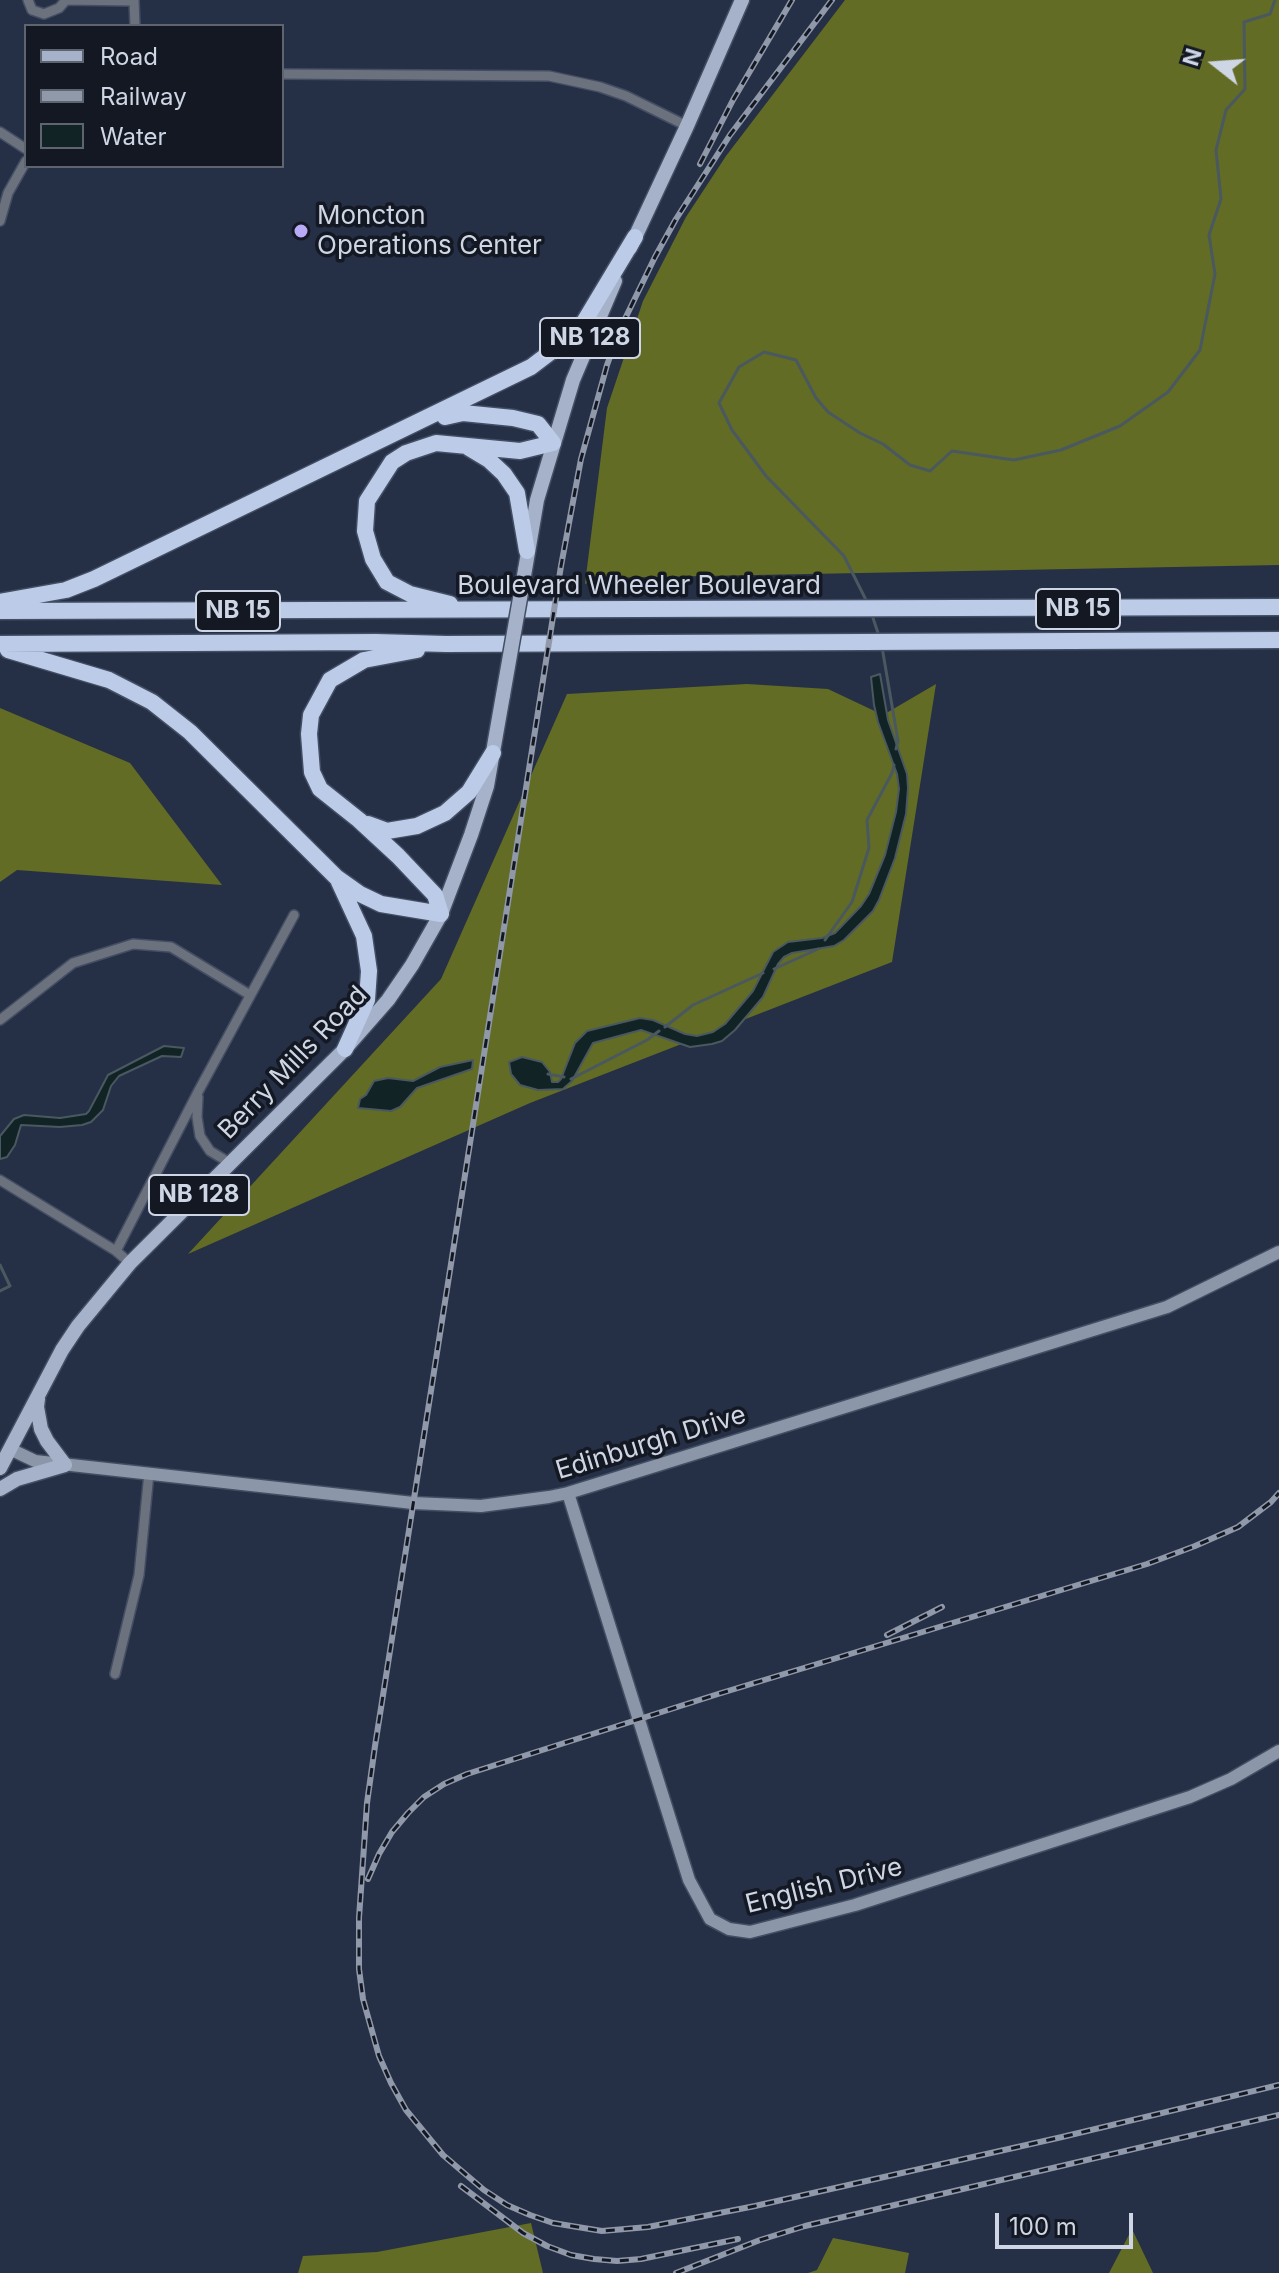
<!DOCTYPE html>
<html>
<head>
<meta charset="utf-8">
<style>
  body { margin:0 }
  #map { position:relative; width:1279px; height:2273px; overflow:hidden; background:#253047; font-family:Inter,sans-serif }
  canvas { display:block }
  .legend { position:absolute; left:24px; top:24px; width:260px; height:144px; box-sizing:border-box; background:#131822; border:2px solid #5e6470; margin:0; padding:10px 14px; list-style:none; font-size:24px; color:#ced5e4 }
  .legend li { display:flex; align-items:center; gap:16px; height:40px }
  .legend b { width:40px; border:2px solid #5e6470 }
  .north { position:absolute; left:1175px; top:24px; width:80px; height:80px; -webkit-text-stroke:6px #131822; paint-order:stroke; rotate:287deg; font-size:22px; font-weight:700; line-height:32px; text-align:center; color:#ced5e4 }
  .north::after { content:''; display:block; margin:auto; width:28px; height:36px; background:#ced5e4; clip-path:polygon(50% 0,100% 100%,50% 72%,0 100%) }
  .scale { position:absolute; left:995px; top:2213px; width:138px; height:36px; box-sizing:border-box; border:4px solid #ced5e4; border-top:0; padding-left:10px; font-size:24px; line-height:28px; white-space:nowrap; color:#ced5e4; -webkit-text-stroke:6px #131822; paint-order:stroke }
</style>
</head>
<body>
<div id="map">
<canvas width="1279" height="2273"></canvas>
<ul class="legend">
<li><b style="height:10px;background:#a5b2ca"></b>Road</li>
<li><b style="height:10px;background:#9099aa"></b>Railway</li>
<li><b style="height:22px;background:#122326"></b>Water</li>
</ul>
<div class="north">N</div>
<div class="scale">100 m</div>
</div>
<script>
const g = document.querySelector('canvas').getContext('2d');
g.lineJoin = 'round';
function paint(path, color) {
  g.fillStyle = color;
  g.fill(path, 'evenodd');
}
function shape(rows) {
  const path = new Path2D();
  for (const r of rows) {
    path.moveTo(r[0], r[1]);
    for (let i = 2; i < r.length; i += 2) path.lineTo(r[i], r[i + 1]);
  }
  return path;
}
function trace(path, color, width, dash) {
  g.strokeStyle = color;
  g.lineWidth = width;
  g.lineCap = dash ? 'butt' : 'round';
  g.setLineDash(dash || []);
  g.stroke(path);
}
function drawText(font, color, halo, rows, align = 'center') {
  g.font = font + ' Inter,sans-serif';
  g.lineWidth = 7;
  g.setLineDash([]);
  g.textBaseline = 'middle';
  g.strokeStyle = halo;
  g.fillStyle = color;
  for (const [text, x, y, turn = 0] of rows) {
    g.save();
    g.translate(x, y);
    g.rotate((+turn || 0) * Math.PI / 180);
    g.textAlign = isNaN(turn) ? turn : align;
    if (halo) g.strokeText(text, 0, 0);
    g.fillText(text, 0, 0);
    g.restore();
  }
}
const forest = shape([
  [845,0,1279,0,1279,565,599,578,585,584,607,408,643,301,686,217,726,156],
  [747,684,828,689,883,715,936,684,892,962,530,1103,188,1254,441,979,567,694],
  [0,708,130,763,222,885,17,870,0,882],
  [531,2223,543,2273,298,2273,303,2256,377,2252],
  [1132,2229,1153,2273,1109,2273],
  [833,2238,909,2253,905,2273,808,2273,817,2270]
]);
const water = shape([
  [880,674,888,720,907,774,908,788,906,814,895,858,879,900,873,911,844,940,834,946,792,953,784,957,778,964,763,997,735,1030,722,1041,712,1044,690,1047,641,1030,593,1043,572,1081,563,1089,538,1090,520,1085,511,1074,509,1062,522,1057,542,1062,550,1072,552,1082,558,1082,561,1079,575,1043,587,1031,640,1018,653,1020,685,1034,697,1036,713,1032,725,1024,753,991,773,952,788,942,822,938,835,933,861,906,869,894,885,855,896,812,899,789,897,774,878,722,874,705,871,677,880,674],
  [164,1046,184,1048,181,1057,162,1056,119,1076,111,1086,103,1110,91,1122,82,1125,60,1127,21,1125,15,1145,7,1157,0,1159,0,1136,14,1119,24,1115,60,1118,86,1114,89,1111,108,1075,164,1046],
  [473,1060,472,1069,417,1088,400,1107,391,1111,358,1108,360,1099,366,1095,374,1081,388,1078,413,1081,440,1067,473,1060]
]);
const stream = shape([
  [867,602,844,556,766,476,732,430,719,403,739,367,764,352,796,360,816,398,828,412,860,433,883,444,910,465,930,471,952,451,1014,460,1061,450,1120,426,1168,392,1200,350,1215,274,1209,235,1221,199,1216,150,1226,110,1245,89,1244,22,1270,14,1275,0],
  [871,612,879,636],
  [882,647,898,741,896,749],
  [825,940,852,902,869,848,867,820,892,773,894,765],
  [774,969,818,949],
  [665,1027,693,1005,763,973],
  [548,1074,564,1077],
  [571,1079,647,1040,659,1031],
  [0,1265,10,1286,0,1291]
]);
const street = shape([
  [28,0,32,10,44,14,59,8,66,0,134,1],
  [134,0,135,26],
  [282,74,549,76,600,87,626,96,687,126],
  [0,132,26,149],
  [0,221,8,193,26,161],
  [0,1020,73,963,133,944,171,947,250,995],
  [198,1097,197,1117,200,1136,210,1151,230,1163],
  [0,1180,116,1251,130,1263],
  [116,1251,198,1092,294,915],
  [115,1674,139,1575,149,1473]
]);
const secondary = shape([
  [10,1449,35,1461,413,1503,481,1506,549,1497,568,1493,1167,1307,1279,1252],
  [568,1493,689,1880,710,1919,729,1929,750,1932,855,1905,1190,1797,1231,1779,1279,1751]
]);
const primary = shape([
  [630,248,687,126,742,0],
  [525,570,537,500,573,380,615,281],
  [0,1468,62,1350,78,1326,130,1263,345,1049,388,1000,412,965,441,914,471,835,487,786,503,695],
  [0,1489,17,1479,65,1465,47,1441,41,1429,37,1407,38,1399]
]);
const highway = shape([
  [445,417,463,413,513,418,538,424,553,443,520,451,436,443,406,453,392,462,367,501,365,531,373,559,387,582,410,594,450,604],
  [469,448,489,460,504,474,517,493,527,551],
  [0,602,66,590,94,579,531,367,560,345,584,322,635,237],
  [0,611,1279,607],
  [0,644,376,642,446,644,1279,640],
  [8,650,109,680,152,702,190,732,336,877,360,894,381,904,441,914,435,895,398,856,359,820,320,789,312,772,309,734,311,715,330,680,364,660,417,650],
  [368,824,387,831,417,826,445,813,469,792,493,753],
  [339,882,364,936,369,971,367,1000,345,1049]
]);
const rail = shape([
  [832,0,730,135,676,219,655,257,621,327,607,365,581,459,561,566,375,1746,367,1803,359,1918,359,1969,363,1999,379,2056,391,2083,406,2110,443,2155,484,2190,507,2205,530,2215,553,2223,602,2231,648,2227,755,2206,1062,2137,1279,2085],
  [700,164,733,100,792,0],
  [887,1635,942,1607],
  [368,1879,379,1854,392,1832,408,1813,424,1797,444,1784,467,1774,718,1694,1147,1564,1195,1546,1238,1527,1271,1502,1279,1493],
  [461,2186,523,2233,547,2246,571,2255,594,2259,617,2261,641,2259,738,2239],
  [676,2273,760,2240,805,2226,1279,2115]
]);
const primaryBridge = shape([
  [503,695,525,570]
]);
const markers = [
  [301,231,8,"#b9aaf7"]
];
const shields = [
  [590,338,100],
  [1078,609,84],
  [238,611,84],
  [199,1195,100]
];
const shieldNames = [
  ["NB 128",590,338],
  ["NB 15",1078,609],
  ["NB 15",238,611],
  ["NB 128",199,1195]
];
const poiNames = [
  ["Moncton",317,216],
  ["Operations Center",317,246]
];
const streetNames = [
  ["Boulevard Wheeler Boulevard",639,586],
  ["Berry Mills Road",293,1063,-46],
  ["Edinburgh Drive",651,1443,-17],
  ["English Drive",824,1886,-14]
];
paint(forest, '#636c25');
paint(water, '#122326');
trace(water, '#4a585f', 2);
trace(stream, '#4a585f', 3);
trace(street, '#434e63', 12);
trace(secondary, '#434e63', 15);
trace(primary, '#434e63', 17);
trace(highway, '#434e63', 19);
trace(street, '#6b717d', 9);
trace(secondary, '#8b96a8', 12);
trace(primary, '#a5b2ca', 14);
trace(highway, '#bbcbe8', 16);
trace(rail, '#9099aa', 6);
trace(rail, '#131822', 3, [9]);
trace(primaryBridge, '#434e63', 17, []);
trace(primaryBridge, '#a5b2ca', 14);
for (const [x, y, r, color] of markers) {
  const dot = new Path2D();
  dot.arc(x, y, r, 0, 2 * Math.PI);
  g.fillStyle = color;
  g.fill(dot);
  trace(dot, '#131822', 3);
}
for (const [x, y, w] of shields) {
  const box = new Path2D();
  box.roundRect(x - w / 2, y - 20, w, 40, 6);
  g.fillStyle = '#131822';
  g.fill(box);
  trace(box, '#ced5e4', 2);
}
drawText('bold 24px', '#ced5e4', null, shieldNames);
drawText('26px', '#ced5e4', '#131822', poiNames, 'left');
drawText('26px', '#ced5e4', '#131822', streetNames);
</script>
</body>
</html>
